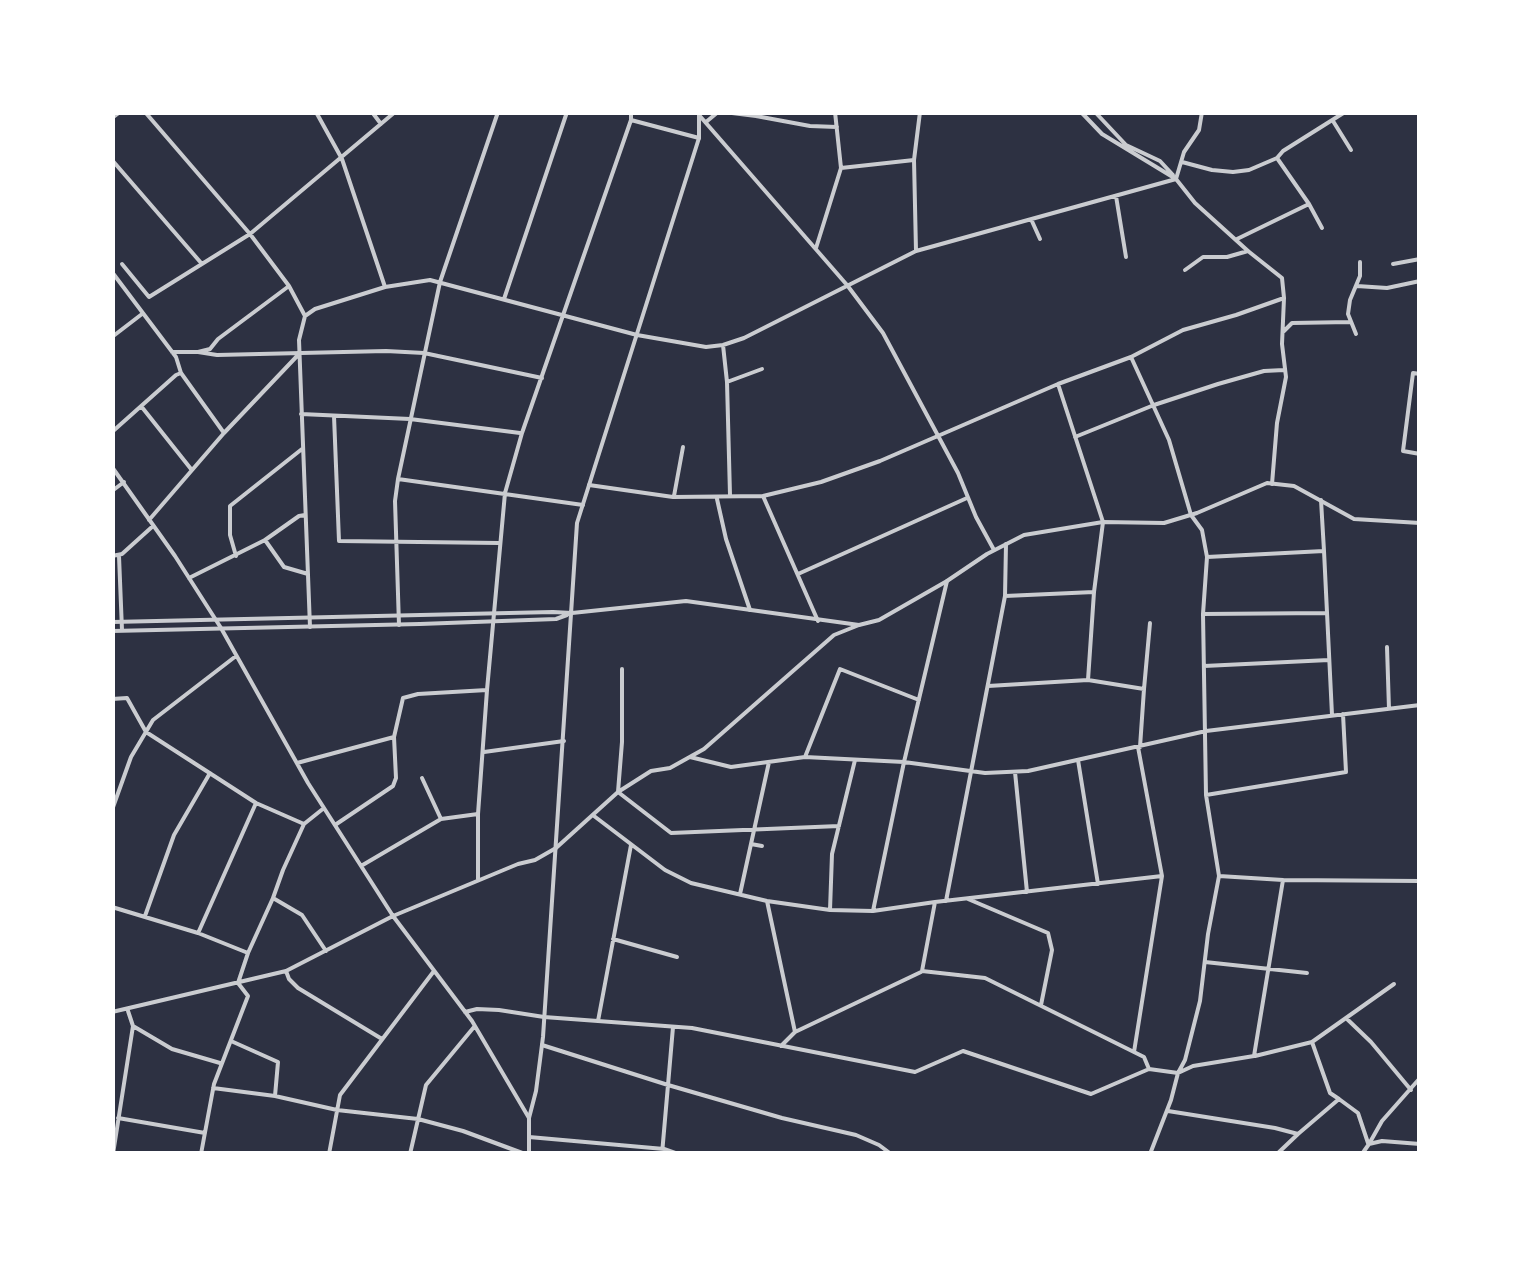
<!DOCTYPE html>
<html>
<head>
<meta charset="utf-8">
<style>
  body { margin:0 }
  #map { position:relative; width:1532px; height:1266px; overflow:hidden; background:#2d3142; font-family:"Archivo Narrow",sans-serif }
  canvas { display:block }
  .frame { position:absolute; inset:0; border:115px solid #fff; pointer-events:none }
</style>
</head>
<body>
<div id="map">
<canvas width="1532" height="1266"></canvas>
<div class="frame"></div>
</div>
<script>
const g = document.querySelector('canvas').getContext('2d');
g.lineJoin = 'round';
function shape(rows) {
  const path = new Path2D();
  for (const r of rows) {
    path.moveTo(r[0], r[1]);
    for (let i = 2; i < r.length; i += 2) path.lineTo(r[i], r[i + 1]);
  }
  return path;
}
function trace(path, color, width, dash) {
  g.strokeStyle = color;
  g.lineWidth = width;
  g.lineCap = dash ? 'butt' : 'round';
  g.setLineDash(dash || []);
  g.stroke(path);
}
const minor = shape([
  [145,112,250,234,289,286,305,316],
  [316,112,342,159,385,287],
  [372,112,381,124],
  [631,112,631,120,699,138],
  [724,112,756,116,810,126,837,127],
  [1081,112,1102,134,1176,179],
  [1095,112,1126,145,1160,161,1173,175],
  [1202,112,1199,130,1184,152,1176,179,1195,203,1248,251,1282,278,1284,298,1282,344,1286,377,1277,423,1272,484],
  [699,115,847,285,883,333,958,473,976,517,994,550],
  [112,118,120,112],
  [1333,121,1351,150],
  [706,122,718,112],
  [112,160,202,264],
  [1182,162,1212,170,1233,172,1249,170,1277,158,1283,151,1345,112],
  [841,168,914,160],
  [1116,196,1126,257],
  [1309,204,1322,228],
  [1031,219,1040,239],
  [1237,239,1309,204,1277,158],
  [816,248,841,168,835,112],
  [916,251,1176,179],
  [122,264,149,297,250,234,395,112],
  [1393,264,1420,259],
  [1185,270,1203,257,1227,257,1248,251],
  [112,272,176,357,181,373],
  [1357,286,1387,288,1420,281],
  [504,299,567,112],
  [1284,331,1292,323,1350,322],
  [1356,334,1348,314,1350,300,1360,276,1360,262],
  [112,337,142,314],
  [723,345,727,382,730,495],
  [172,352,198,352,210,349,218,339,289,286],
  [198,352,217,355,386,351,424,353,542,378],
  [1131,357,1169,440,1191,515,1202,530,1207,557,1203,614,1206,795,1219,876,1208,934,1200,1001,1185,1060,1178,1073,1171,1100,1150,1154],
  [1420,374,1413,373,1403,451,1420,454],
  [727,382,762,369],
  [1058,384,1103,522,1094,592,1088,680],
  [141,406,191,469],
  [301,414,410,419,520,433],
  [334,416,339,541,499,543],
  [112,432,176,375,181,373,224,433],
  [1075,437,1154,405,1218,384,1264,371,1284,370],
  [112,467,175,556,221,628,308,783,393,916,472,1021,529,1118],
  [398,479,440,282,498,112],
  [589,485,673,497,763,496,818,621],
  [112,491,124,482],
  [674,496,683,447],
  [763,496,821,482,880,461,1058,384,1131,357,1183,330,1236,315,1284,298],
  [717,499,726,539,750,610],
  [305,515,299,516,265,540,284,567,308,574],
  [149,520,224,433,299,354],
  [1324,551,1332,715],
  [112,556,122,554,153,526],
  [119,556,122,630],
  [236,556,230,535,230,506,302,449],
  [1207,557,1324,551,1321,500],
  [798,574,967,498],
  [189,578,265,540],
  [1005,596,1094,592],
  [1203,614,1327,613],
  [399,625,395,501,398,479,583,505],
  [310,627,299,340,305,316,315,309,385,287,430,280,637,335,706,347,723,345,744,338,916,251,914,160,920,112],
  [1387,647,1389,709],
  [1204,666,1329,660],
  [622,669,622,742,618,792,671,833,839,826],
  [988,686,1088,680,1144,689,1140,747],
  [1144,689,1150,623],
  [112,699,127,698,146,732,256,803,304,824],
  [484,752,564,741],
  [690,757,731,767,805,757,904,762,985,773,1028,771,1206,731,1420,705],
  [805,757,840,669,919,700],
  [1078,760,1098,884],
  [297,763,394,737],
  [1015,772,1027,892],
  [422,778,441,819],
  [1206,795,1346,772,1343,714],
  [324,808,304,824,283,870,273,898,302,915,326,951],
  [112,810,131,757,153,720,236,656],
  [478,814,487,690,505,493,522,433,631,120],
  [594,816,665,870,691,883,767,901,830,910,873,911,935,902,922,971,985,978,1144,1057,1149,1069],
  [335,825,393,786,396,778,394,737,403,698,418,694,487,690],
  [751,844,762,846],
  [361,866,441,819,478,814,478,879],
  [1219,876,1283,880,1420,881],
  [740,894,769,762],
  [968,899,1048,933,1052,950,1041,1005],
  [767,901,795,1032,781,1046],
  [946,901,1005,596,1006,544],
  [935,902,1162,876],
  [112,907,198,933,248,953],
  [830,910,832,854,855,760],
  [873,911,904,762,947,581],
  [145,916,174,835,210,773],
  [199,931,256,803],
  [613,939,677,957],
  [1205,962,1307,973],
  [286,971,289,979,298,988,382,1039],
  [112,1012,286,971,393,916,518,864,535,860,556,848,618,792,651,771,670,768,704,749,834,635,859,625],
  [465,1012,477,1009,499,1010,544,1017,692,1028,915,1072,963,1051,1091,1094,1149,1069,1178,1073,1193,1066,1254,1056,1283,880],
  [1347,1019,1371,1042,1411,1090],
  [598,1021,631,845],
  [133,1026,172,1049,220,1063],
  [795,1032,921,972],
  [231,1041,278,1062,275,1096],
  [542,1045,668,1085,673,1027],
  [1134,1052,1162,876,1138,747],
  [1255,1056,1312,1042,1394,984],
  [213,1088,275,1096,337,1110,418,1119,463,1131,525,1154],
  [1339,1099,1358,1113,1368,1143],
  [1168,1111,1275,1128,1298,1134,1277,1154],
  [118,1118,205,1133],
  [1298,1134,1339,1099,1330,1093,1312,1042],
  [529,1137,664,1149,678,1154],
  [1369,1144,1382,1121,1420,1078],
  [113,1154,133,1026,128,1011],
  [201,1154,214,1084,248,996,238,983,248,953,273,898],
  [329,1154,340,1095,434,971],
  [410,1154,426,1085,474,1027],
  [662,1154,668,1085,782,1118,856,1135,879,1145,891,1154],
  [1362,1154,1369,1144,1382,1141,1420,1144]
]);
const tertiary = shape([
  [112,622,553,612,572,613,686,601,859,625,879,620,947,581,987,554,1024,535,1103,522,1164,523,1197,513,1267,483,1294,486,1354,519,1420,523],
  [112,631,420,624,556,619,567,615],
  [529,1154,529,1118,536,1091,543,1037,577,523,699,138,699,112]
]);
trace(minor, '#caccd0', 4);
trace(tertiary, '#caccd0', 4);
</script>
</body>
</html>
